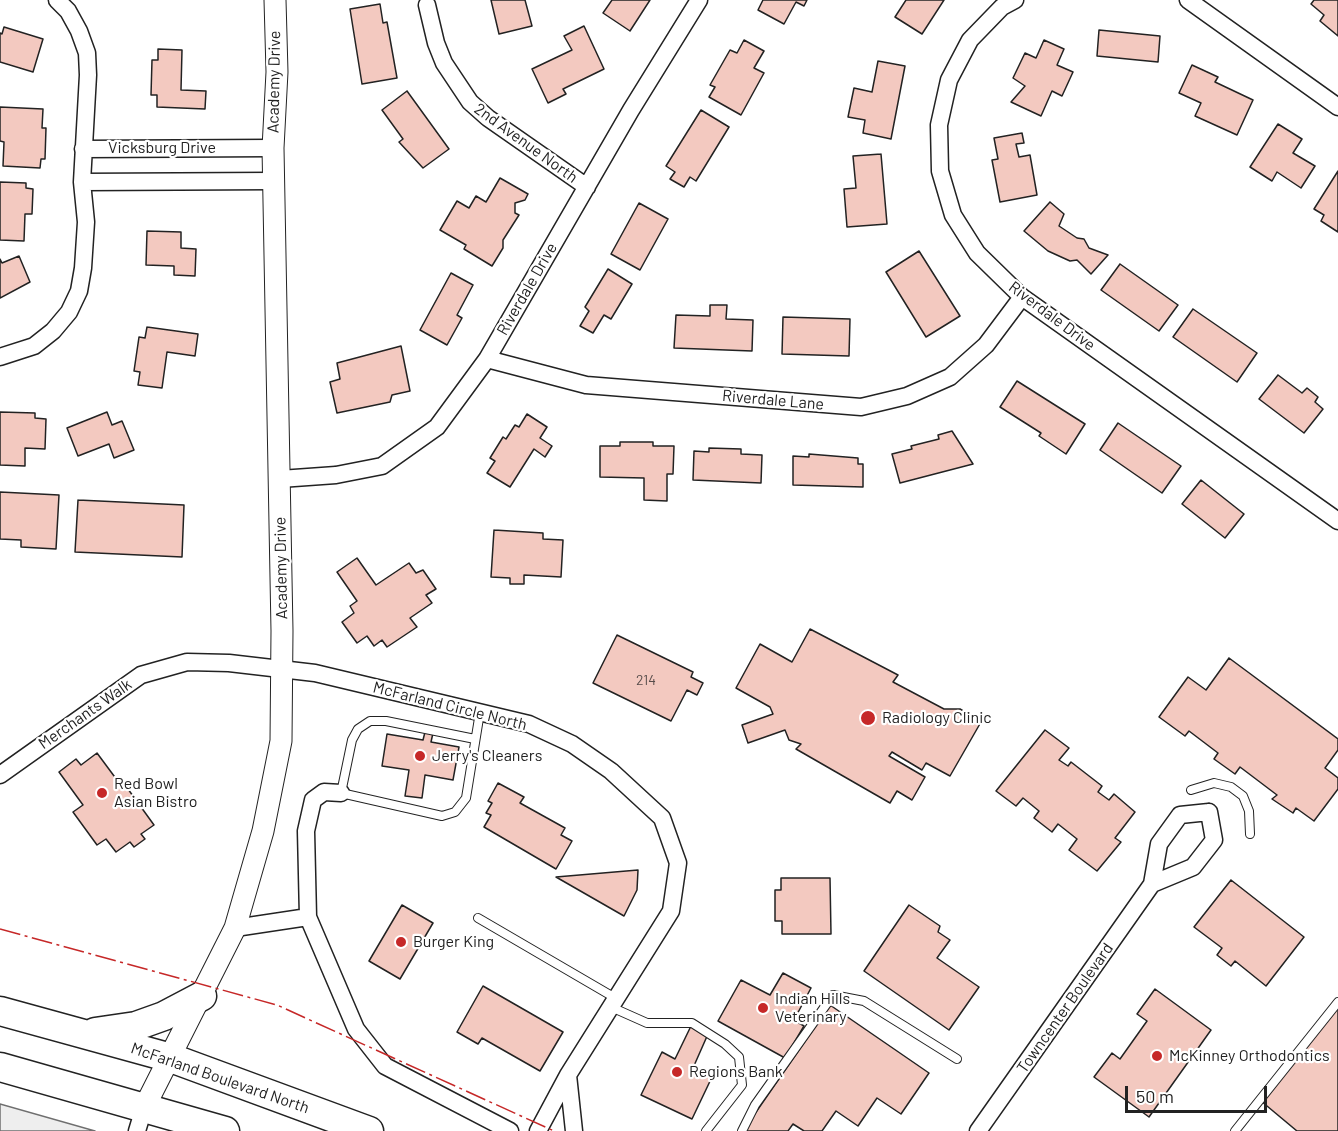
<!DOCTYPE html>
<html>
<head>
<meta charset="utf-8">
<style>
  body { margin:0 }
  #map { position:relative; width:1338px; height:1131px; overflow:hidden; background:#fff; font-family:Barlow,sans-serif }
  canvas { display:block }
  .scale { position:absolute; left:1125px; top:1086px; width:142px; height:27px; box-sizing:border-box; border:3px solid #222; border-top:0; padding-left:8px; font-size:18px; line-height:21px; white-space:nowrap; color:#222; -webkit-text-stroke:4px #fff; paint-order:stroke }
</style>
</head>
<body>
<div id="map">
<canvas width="1338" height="1131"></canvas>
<div class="scale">50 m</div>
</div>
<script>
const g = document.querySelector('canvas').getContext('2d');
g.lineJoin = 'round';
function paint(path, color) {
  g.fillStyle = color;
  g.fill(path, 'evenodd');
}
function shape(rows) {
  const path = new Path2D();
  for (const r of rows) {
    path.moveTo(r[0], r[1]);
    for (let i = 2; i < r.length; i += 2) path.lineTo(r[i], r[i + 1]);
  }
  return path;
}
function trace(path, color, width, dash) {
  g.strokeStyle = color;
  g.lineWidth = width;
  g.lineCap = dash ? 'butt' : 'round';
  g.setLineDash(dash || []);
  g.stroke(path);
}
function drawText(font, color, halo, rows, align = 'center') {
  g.font = font + ' Barlow,sans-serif';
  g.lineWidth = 4.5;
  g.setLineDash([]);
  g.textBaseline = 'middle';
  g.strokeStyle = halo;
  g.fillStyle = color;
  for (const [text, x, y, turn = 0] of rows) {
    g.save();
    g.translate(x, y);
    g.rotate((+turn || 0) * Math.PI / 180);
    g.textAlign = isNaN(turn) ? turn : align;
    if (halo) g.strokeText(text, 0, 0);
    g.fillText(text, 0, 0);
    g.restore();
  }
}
const green = shape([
  [0,1104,95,1131,0,1131,0,1104]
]);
const building = shape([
  [491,0,525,0,532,26,499,34,491,0],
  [612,0,650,0,630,31,603,13,612,0],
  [763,0,807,0,804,6,796,2,784,24,758,10,763,0],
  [906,0,944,0,922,34,895,17,906,0],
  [1314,0,1338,0,1338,36,1320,21,1324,15,1311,4,1314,0],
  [380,4,383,23,387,22,397,78,362,84,350,9,380,4],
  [584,26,604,69,563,89,566,94,548,103,532,69,572,50,564,36,584,26],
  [4,27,43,39,33,72,0,62,0,33,2,34,4,27],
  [1099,30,1160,36,1158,62,1097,56,1099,30],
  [744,40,764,51,754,68,764,73,741,115,709,97,715,87,710,85,730,50,737,53,744,40],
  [1044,40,1064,49,1057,65,1073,72,1062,96,1052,91,1041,116,1011,102,1025,86,1013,78,1025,53,1036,58,1044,40],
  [158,49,182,50,181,90,206,91,205,109,157,107,157,95,151,95,152,60,158,60,158,49],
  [878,61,905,66,891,139,863,133,865,120,848,117,854,88,872,92,878,61],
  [1192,65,1218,77,1215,82,1253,100,1237,135,1195,116,1201,103,1179,93,1192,65],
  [407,91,449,149,423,168,399,142,403,139,382,110,407,91],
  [0,107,43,109,42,128,46,128,45,159,41,159,40,168,3,166,4,142,0,141,0,107],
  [701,110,729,127,696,181,690,177,684,187,670,179,675,172,666,166,701,110],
  [1278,124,1302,139,1293,153,1315,166,1301,188,1277,172,1272,181,1250,167,1278,124],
  [1022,133,1024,143,1016,144,1019,157,1030,155,1037,195,1000,202,992,160,998,159,994,138,1022,133],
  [881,154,887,224,847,227,844,189,856,188,853,156,881,154],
  [1338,171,1338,232,1321,221,1324,215,1314,209,1338,171],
  [500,178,528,194,525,200,515,203,515,213,519,215,503,240,503,248,492,266,464,249,466,245,440,230,457,201,469,208,476,196,486,202,500,178],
  [0,182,26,183,26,188,33,189,32,214,25,214,24,241,0,240,0,182],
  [1050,202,1064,214,1059,226,1077,238,1084,239,1089,248,1108,255,1091,274,1077,260,1070,261,1048,251,1024,231,1050,202],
  [639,203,668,219,640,270,611,254,639,203],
  [147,231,181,232,181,248,196,249,195,276,174,275,174,266,146,265,147,231],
  [919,251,960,316,926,337,886,272,919,251],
  [19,256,30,282,0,298,0,259,2,263,19,256],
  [1120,264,1178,305,1159,331,1101,290,1120,264],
  [608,269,632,284,611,319,604,315,593,333,580,326,589,311,585,307,608,269],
  [451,273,473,285,457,315,462,318,447,345,420,330,451,273],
  [710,305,727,305,726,319,753,320,752,351,674,348,676,315,710,316,710,305],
  [1193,309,1257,353,1237,382,1173,337,1193,309],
  [783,317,850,319,849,356,782,354,783,317],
  [147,327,198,334,195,356,167,352,162,388,138,385,140,372,134,371,139,337,145,338,147,327],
  [401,346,410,391,392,395,390,402,337,413,330,382,340,379,337,363,401,346],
  [1278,375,1302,393,1307,388,1318,397,1315,402,1323,409,1304,433,1259,399,1278,375],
  [1017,381,1085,424,1066,454,1039,436,1041,433,1000,407,1017,381],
  [0,412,35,413,35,418,46,419,45,449,25,448,25,466,0,465,0,412],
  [107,412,112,425,122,421,134,450,114,458,109,444,78,456,67,428,107,412],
  [527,414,547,427,540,438,552,446,545,457,534,449,510,487,487,473,495,461,490,458,503,437,506,439,515,425,519,427,527,414],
  [1118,423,1181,466,1162,493,1100,450,1118,423],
  [952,431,973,464,900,483,892,454,912,449,911,446,939,439,938,435,952,431],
  [620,442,653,442,653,446,674,446,673,474,667,474,667,501,644,500,644,478,600,477,600,446,620,446,620,442],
  [709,448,741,449,741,454,762,455,761,483,693,480,694,451,709,452,709,448],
  [809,454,858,458,858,464,863,464,863,487,793,485,793,456,809,457,809,454],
  [1201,480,1244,514,1225,538,1182,504,1201,480],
  [0,492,59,495,56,549,21,547,21,540,0,539,0,492],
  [78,500,184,505,182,557,75,552,78,500],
  [494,530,543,533,543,539,563,540,561,577,524,575,524,584,510,584,510,578,491,577,494,530],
  [357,558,376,585,409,563,416,573,423,570,436,589,426,595,432,603,410,618,417,627,387,647,382,640,374,646,367,636,357,643,342,622,354,613,350,606,357,601,337,572,357,558],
  [810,629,898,675,893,682,944,709,960,709,981,722,950,776,926,763,922,770,892,752,889,756,925,777,912,800,897,791,890,803,796,749,801,744,789,740,785,730,748,743,742,725,773,714,770,707,736,688,760,644,792,662,810,629],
  [617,635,693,672,691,677,703,683,697,695,687,690,671,721,593,683,617,635],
  [1229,658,1338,739,1338,750,1325,768,1338,778,1338,789,1314,821,1296,808,1293,813,1272,799,1277,795,1240,767,1235,774,1214,759,1218,753,1189,731,1185,736,1159,717,1188,677,1206,690,1229,658],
  [1045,730,1069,748,1059,760,1068,766,1071,762,1102,786,1098,792,1109,800,1114,794,1135,812,1115,838,1121,842,1097,871,1069,850,1077,839,1058,824,1052,832,1034,818,1039,811,1023,798,1016,806,996,791,1045,730],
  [425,732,433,733,431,742,459,747,453,780,425,775,422,798,405,796,409,770,382,766,387,734,423,740,425,732],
  [97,753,117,780,120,778,154,825,141,834,145,839,134,847,130,842,116,852,106,839,97,845,73,812,83,805,59,772,76,759,81,765,97,753],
  [498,783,524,797,520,803,565,828,561,835,572,841,556,869,484,827,491,815,486,813,492,803,488,801,498,783],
  [638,870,637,890,624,916,556,877,638,870],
  [781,878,830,878,831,934,782,934,782,921,775,921,775,890,781,890,781,878],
  [1231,880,1304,937,1266,986,1235,961,1231,966,1217,955,1222,948,1194,927,1231,880],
  [402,905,433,923,400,979,369,961,402,905],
  [909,905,940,926,938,932,950,940,937,958,979,987,949,1030,864,971,909,905],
  [783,973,811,988,794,1020,804,1026,785,1058,718,1021,741,980,770,995,783,973],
  [483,986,563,1032,540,1071,482,1038,478,1044,457,1032,483,986],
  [1155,989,1211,1030,1149,1117,1094,1077,1112,1053,1120,1059,1147,1021,1137,1014,1155,989],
  [1338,1004,1338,1131,1297,1131,1261,1101,1338,1004],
  [830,1005,929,1073,901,1114,877,1098,858,1126,836,1111,822,1131,804,1131,793,1124,788,1131,743,1131,830,1005],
  [691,1026,708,1034,693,1068,712,1077,692,1119,641,1095,662,1052,675,1059,691,1026]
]);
const service = shape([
  [475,739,386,721,370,721,358,729,352,740,341,793,442,816,455,812,466,798,480,712],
  [1191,790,1214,783,1231,787,1243,796,1249,811,1250,834],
  [478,918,617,999],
  [611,1007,647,1023,692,1023,725,1044,739,1057,742,1085,706,1131],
  [742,1131,755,1105,833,995,864,1001,957,1059],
  [1235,1131,1338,1002]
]);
const minor = shape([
  [1015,0,1002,7,970,40,949,80,939,125,940,171,953,215,977,253,1022,297,1338,521],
  [1188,0,1338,107],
  [427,5,436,43,444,63,470,102,488,118,587,187],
  [83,149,273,148],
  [82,182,274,181],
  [0,357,34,346,53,331,69,312,79,291,83,268,86,222,82,182,88,75,87,53,79,31,68,11,57,0],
  [487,359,586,385,861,407,907,396,950,377,986,345,1022,297],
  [280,479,336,475,382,466,437,427,487,359,631,110,699,0],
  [0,775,141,675,187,662,229,663,315,673,529,724,572,744,611,771,662,818,678,863,671,911,568,1075,538,1131],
  [341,793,324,792,313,800,306,831,308,917,356,1029,385,1066,510,1131],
  [1209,812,1214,840,1193,867,1152,884,1159,844,1180,815,1209,812],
  [235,928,308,917],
  [568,1075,574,1131],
  [137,1131,144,1108],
  [978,1131,1152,884]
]);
const tertiary = shape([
  [144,1108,235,928,263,831,281,741,282,631,273,148,277,72,275,0]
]);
const trunk = shape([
  [0,1011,171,1058,369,1131],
  [95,1032,136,1026,164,1016,202,996],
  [0,1067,225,1131]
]);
const power = shape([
  [0,929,277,1005,554,1131]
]);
const markers = [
  [868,718,8,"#c62828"],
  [420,756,6,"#c62828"],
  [102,793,6,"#c62828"],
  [401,942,6,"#c62828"],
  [763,1008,6,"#c62828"],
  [1157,1056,6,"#c62828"],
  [677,1072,6,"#c62828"]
];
const numberNames = [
  ["214",646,680]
];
const streetNames = [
  ["Academy Drive",274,82,-89],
  ["2nd Avenue North",526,143,36],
  ["Vicksburg Drive",162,148],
  ["Riverdale Drive",527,289,-60],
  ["Riverdale Drive",1052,316,37],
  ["Riverdale Lane",773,400,5],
  ["Academy Drive",281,568,-91],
  ["McFarland Circle North",450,706,14],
  ["Merchants Walk",85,714,-35],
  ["Towncenter Boulevard",1065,1008,-55],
  ["McFarland Boulevard North",220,1078,19]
];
const poiNames = [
  ["Radiology Clinic",882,718],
  ["Jerry's Cleaners",432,756],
  ["Red Bowl",114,784],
  ["Asian Bistro",114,802],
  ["Burger King",413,942],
  ["Indian Hills",775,999],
  ["Veterinary",775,1017],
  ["McKinney Orthodontics",1169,1056],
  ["Regions Bank",689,1072]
];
paint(green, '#eee');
trace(green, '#6f6f6f', 1.5);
paint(building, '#f3c9c0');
trace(building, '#222', 1.5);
trace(service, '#222', 10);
trace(minor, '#222', 19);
trace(tertiary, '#222', 23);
trace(trunk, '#222', 31);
trace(service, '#fff', 8);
trace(minor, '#fff', 16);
trace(tertiary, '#fff', 21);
trace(trunk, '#fff', 28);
trace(power, '#c62828', 1.5, [21, 4.5, 3, 4.5]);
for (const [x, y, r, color] of markers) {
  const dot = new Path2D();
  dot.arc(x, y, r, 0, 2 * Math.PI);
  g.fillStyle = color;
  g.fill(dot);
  trace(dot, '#fff', 2);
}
drawText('14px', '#564c4a', null, numberNames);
drawText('16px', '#222', '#fff', streetNames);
drawText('16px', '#222', '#fff', poiNames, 'left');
</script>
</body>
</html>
